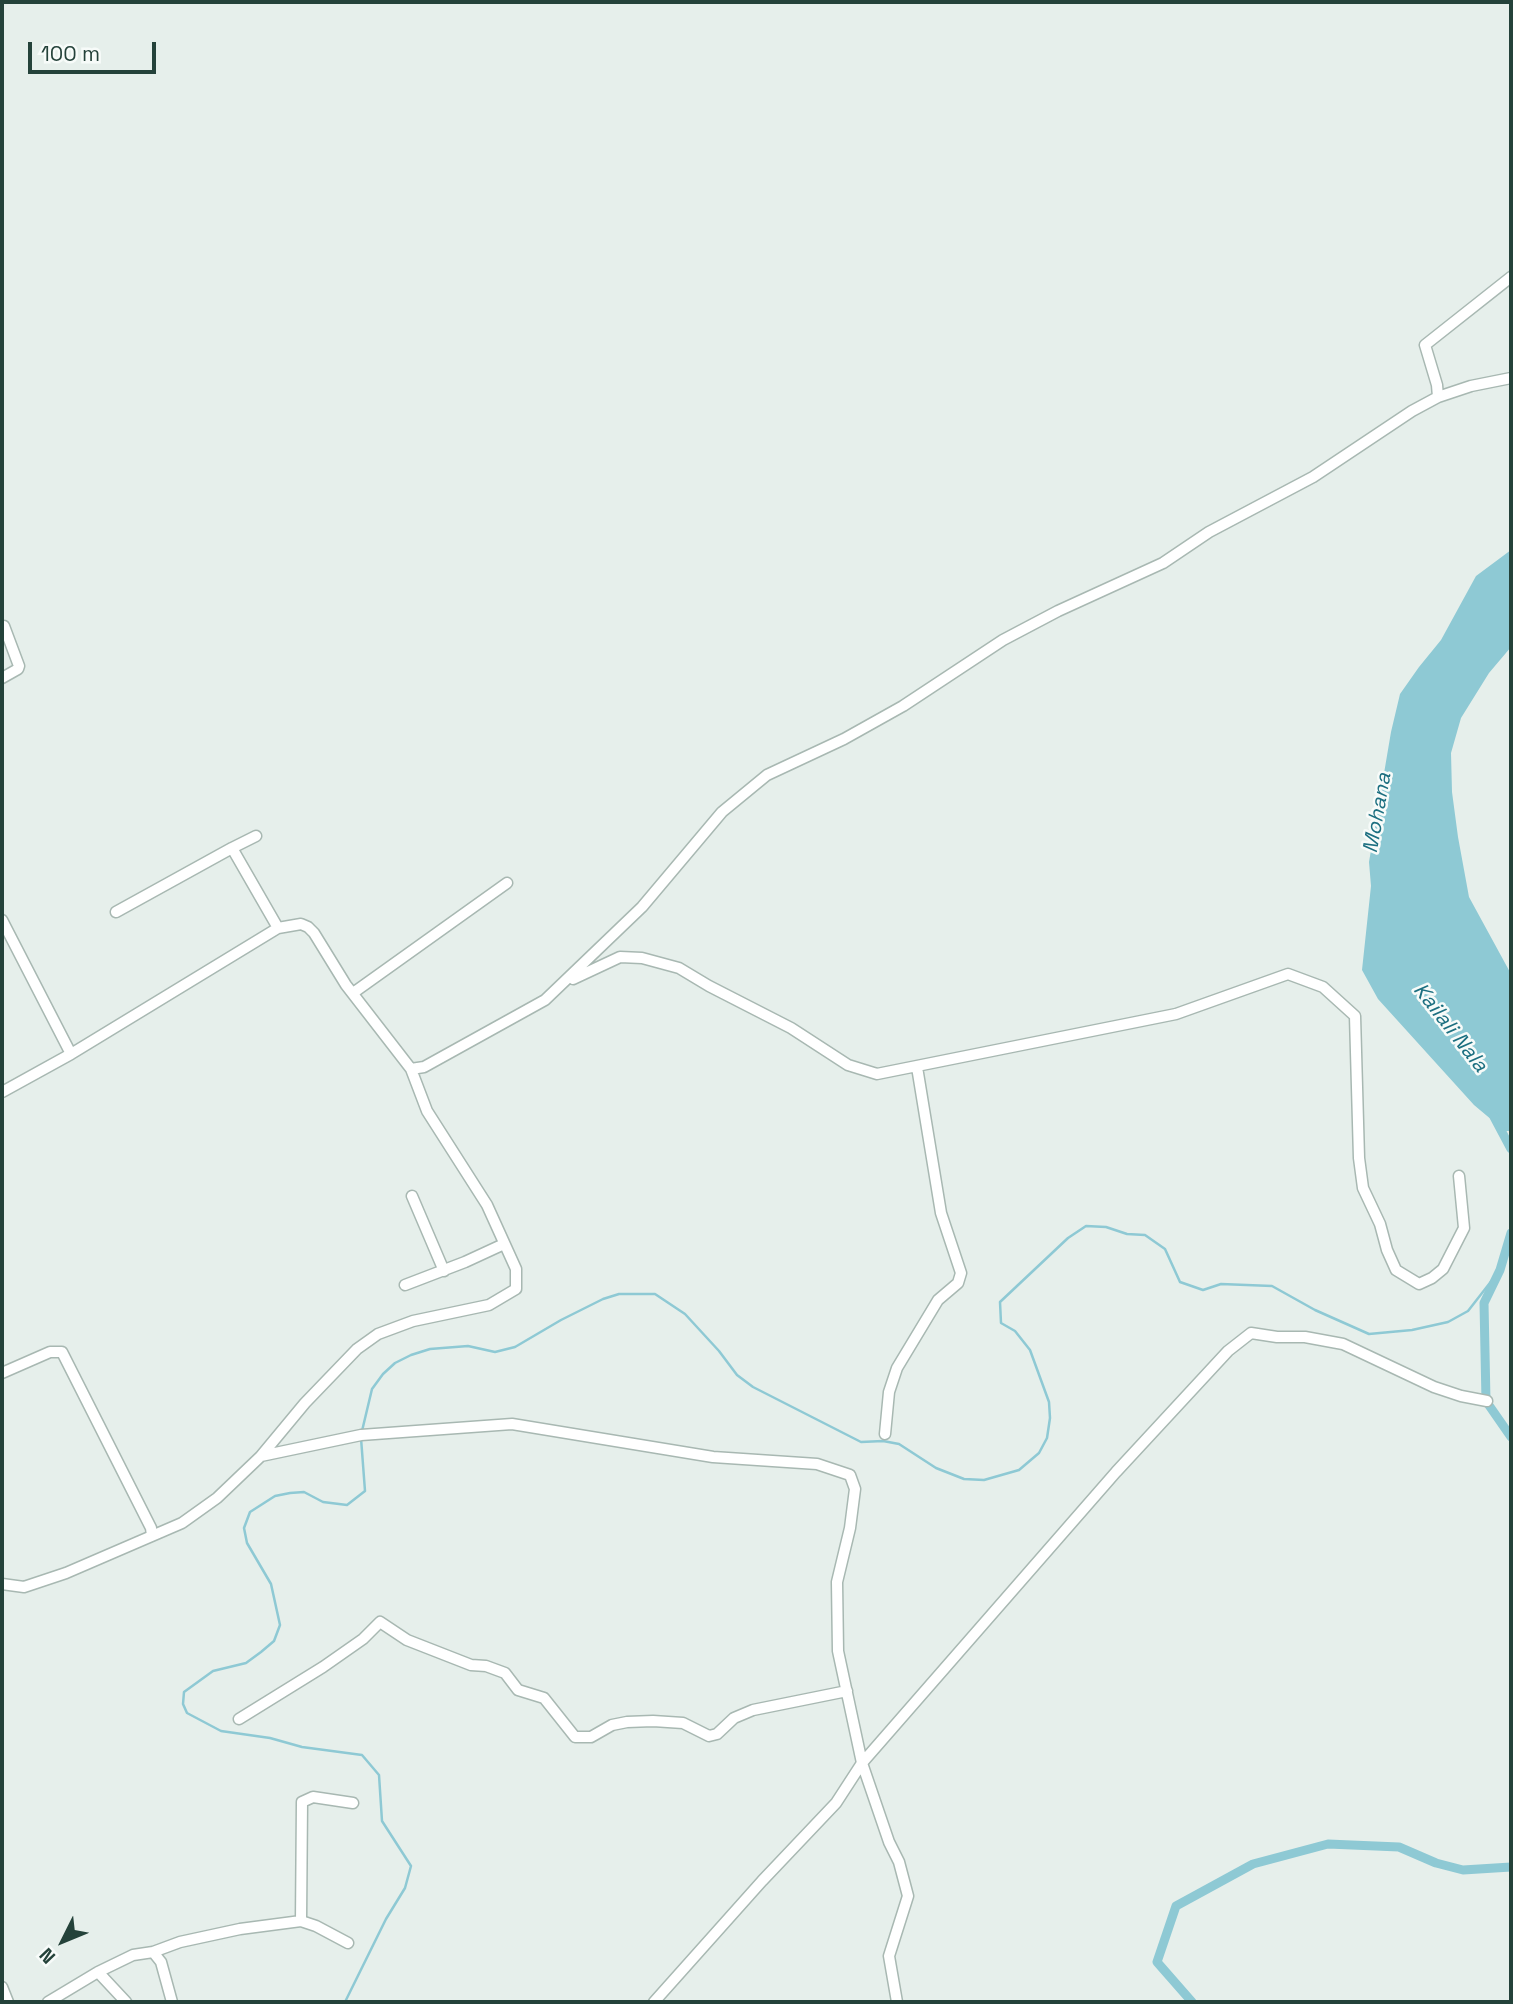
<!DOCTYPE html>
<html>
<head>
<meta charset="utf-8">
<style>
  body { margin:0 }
  #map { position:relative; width:1513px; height:2004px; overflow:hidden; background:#e6efeb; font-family:"Space Grotesk",sans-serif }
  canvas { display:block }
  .frame { position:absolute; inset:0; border:4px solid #24423a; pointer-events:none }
  .north { position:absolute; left:28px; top:1906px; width:70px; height:70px; -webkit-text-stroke:5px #f7fbf9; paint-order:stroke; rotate:227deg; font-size:19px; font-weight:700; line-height:28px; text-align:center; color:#24423a }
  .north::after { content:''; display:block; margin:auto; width:24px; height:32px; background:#24423a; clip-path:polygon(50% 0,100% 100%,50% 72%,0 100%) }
  .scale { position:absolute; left:28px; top:42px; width:128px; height:32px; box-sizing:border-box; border:4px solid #24423a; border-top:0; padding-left:9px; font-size:21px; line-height:24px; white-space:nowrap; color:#24423a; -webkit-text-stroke:5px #f7fbf9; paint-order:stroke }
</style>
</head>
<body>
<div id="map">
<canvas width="1513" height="2004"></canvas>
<div class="frame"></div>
<div class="north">N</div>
<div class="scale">100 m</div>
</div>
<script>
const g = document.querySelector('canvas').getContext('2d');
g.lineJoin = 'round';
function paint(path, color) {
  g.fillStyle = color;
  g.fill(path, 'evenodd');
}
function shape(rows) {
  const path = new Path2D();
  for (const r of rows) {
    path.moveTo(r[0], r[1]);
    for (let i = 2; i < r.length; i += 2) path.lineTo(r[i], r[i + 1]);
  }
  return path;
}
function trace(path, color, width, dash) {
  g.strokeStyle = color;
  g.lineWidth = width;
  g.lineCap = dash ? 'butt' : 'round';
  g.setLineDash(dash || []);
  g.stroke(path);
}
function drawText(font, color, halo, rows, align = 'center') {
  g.font = font + ' "Space Grotesk",sans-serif';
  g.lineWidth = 5;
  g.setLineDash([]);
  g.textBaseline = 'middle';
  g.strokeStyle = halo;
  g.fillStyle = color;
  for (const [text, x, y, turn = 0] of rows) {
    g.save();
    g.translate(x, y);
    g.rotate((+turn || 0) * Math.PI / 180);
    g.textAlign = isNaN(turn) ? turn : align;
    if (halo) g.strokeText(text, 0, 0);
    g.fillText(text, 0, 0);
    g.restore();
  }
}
const water = shape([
  [1511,550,1511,647,1489,673,1461,718,1451,753,1452,792,1458,837,1469,897,1511,974,1511,1131,1505,1131,1474,1105,1378,999,1362,970,1371,886,1369,862,1391,732,1400,694,1419,667,1441,640,1476,576]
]);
const stream = shape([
  [362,1431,372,1389,383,1374,395,1363,411,1355,430,1349,468,1346,495,1352,515,1347,561,1320,603,1299,619,1294,655,1294,685,1314,719,1351,737,1375,753,1387,861,1442,883,1441,899,1444,936,1468,964,1479,984,1480,1019,1470,1039,1453,1047,1438,1050,1418,1049,1402,1030,1350,1015,1331,1001,1323,1000,1302,1068,1238,1086,1226,1106,1227,1127,1234,1145,1235,1165,1249,1180,1282,1203,1290,1221,1284,1272,1286,1315,1310,1369,1334,1412,1330,1448,1322,1468,1311,1500,1270],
  [345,2002,386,1919,405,1888,411,1866,382,1821,379,1775,362,1755,302,1747,270,1738,221,1731,187,1713,183,1704,184,1692,213,1671,246,1663,261,1652,274,1641,280,1625,271,1584,247,1543,244,1528,250,1512,275,1496,290,1493,304,1492,323,1502,347,1505,365,1491,361,1438]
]);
const canal = shape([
  [1494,1117,1511,1149],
  [1511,1233,1500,1270,1484,1303,1486,1401,1511,1437],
  [1192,2002,1157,1962,1176,1906,1253,1864,1328,1844,1399,1847,1436,1863,1463,1870,1511,1867]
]);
const street = shape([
  [1438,397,1437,385,1425,345,1511,277],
  [2,678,18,669,19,666,4,626],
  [232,848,256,836],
  [116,912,232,848,278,928],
  [2,920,71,1054],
  [573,979,620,957,642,958,679,968,709,986,791,1028,848,1065,877,1074,1176,1014,1288,974,1323,987,1355,1016,1359,1158,1363,1188,1380,1224,1387,1250,1396,1270,1419,1284,1432,1278,1443,1269,1464,1228,1459,1176],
  [353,993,507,883],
  [2,1092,71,1054,278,928,301,924,308,927,314,933,346,985,411,1069,424,1067,545,1000,642,907,722,812,767,775,844,739,903,706,1003,640,1058,611,1163,563,1209,532,1313,477,1412,411,1438,397,1471,386,1511,378],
  [412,1196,444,1271],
  [405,1285,465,1262,504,1244],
  [2,1373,50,1352,62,1352,151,1528,152,1536],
  [885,1434,889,1392,897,1368,938,1300,958,1283,961,1273,941,1213,917,1067],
  [261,1456,305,1403,357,1349,378,1334,413,1321,489,1305,516,1289,516,1269,487,1205,427,1111,411,1069],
  [2,1584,24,1587,66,1573,182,1523,217,1498,261,1456,361,1435,512,1424,713,1457,817,1464,850,1475,855,1489,850,1528,837,1582,838,1651,862,1763,1116,1472,1228,1351,1251,1333,1277,1337,1305,1337,1343,1344,1434,1387,1461,1396,1487,1401],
  [239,1719,323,1667,363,1639,380,1622,407,1640,471,1665,486,1666,505,1673,518,1690,544,1698,575,1737,591,1737,612,1725,627,1722,653,1721,683,1723,709,1736,717,1734,734,1718,753,1710,847,1691],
  [301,1921,302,1802,313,1797,353,1803],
  [153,1952,161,1962,172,2002],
  [98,1972,126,2002],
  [2,1987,8,2002],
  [48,2002,98,1972,133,1955,153,1952,180,1942,240,1929,301,1921,316,1926,348,1943],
  [654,2002,762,1881,836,1803,862,1763,889,1842,899,1862,908,1896,889,1956,897,2002]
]);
const waterNames = [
  ["Mohana",1378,813,-80],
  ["Kailali Nala",1450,1028,52]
];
paint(water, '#8ec9d4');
trace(stream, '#8ec9d4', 2.5);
trace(canal, '#8ec9d4', 9);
trace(street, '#a8b8b2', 13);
trace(street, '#fff', 10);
drawText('italic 21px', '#1c6f80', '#f7fbf9', waterNames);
</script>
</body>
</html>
